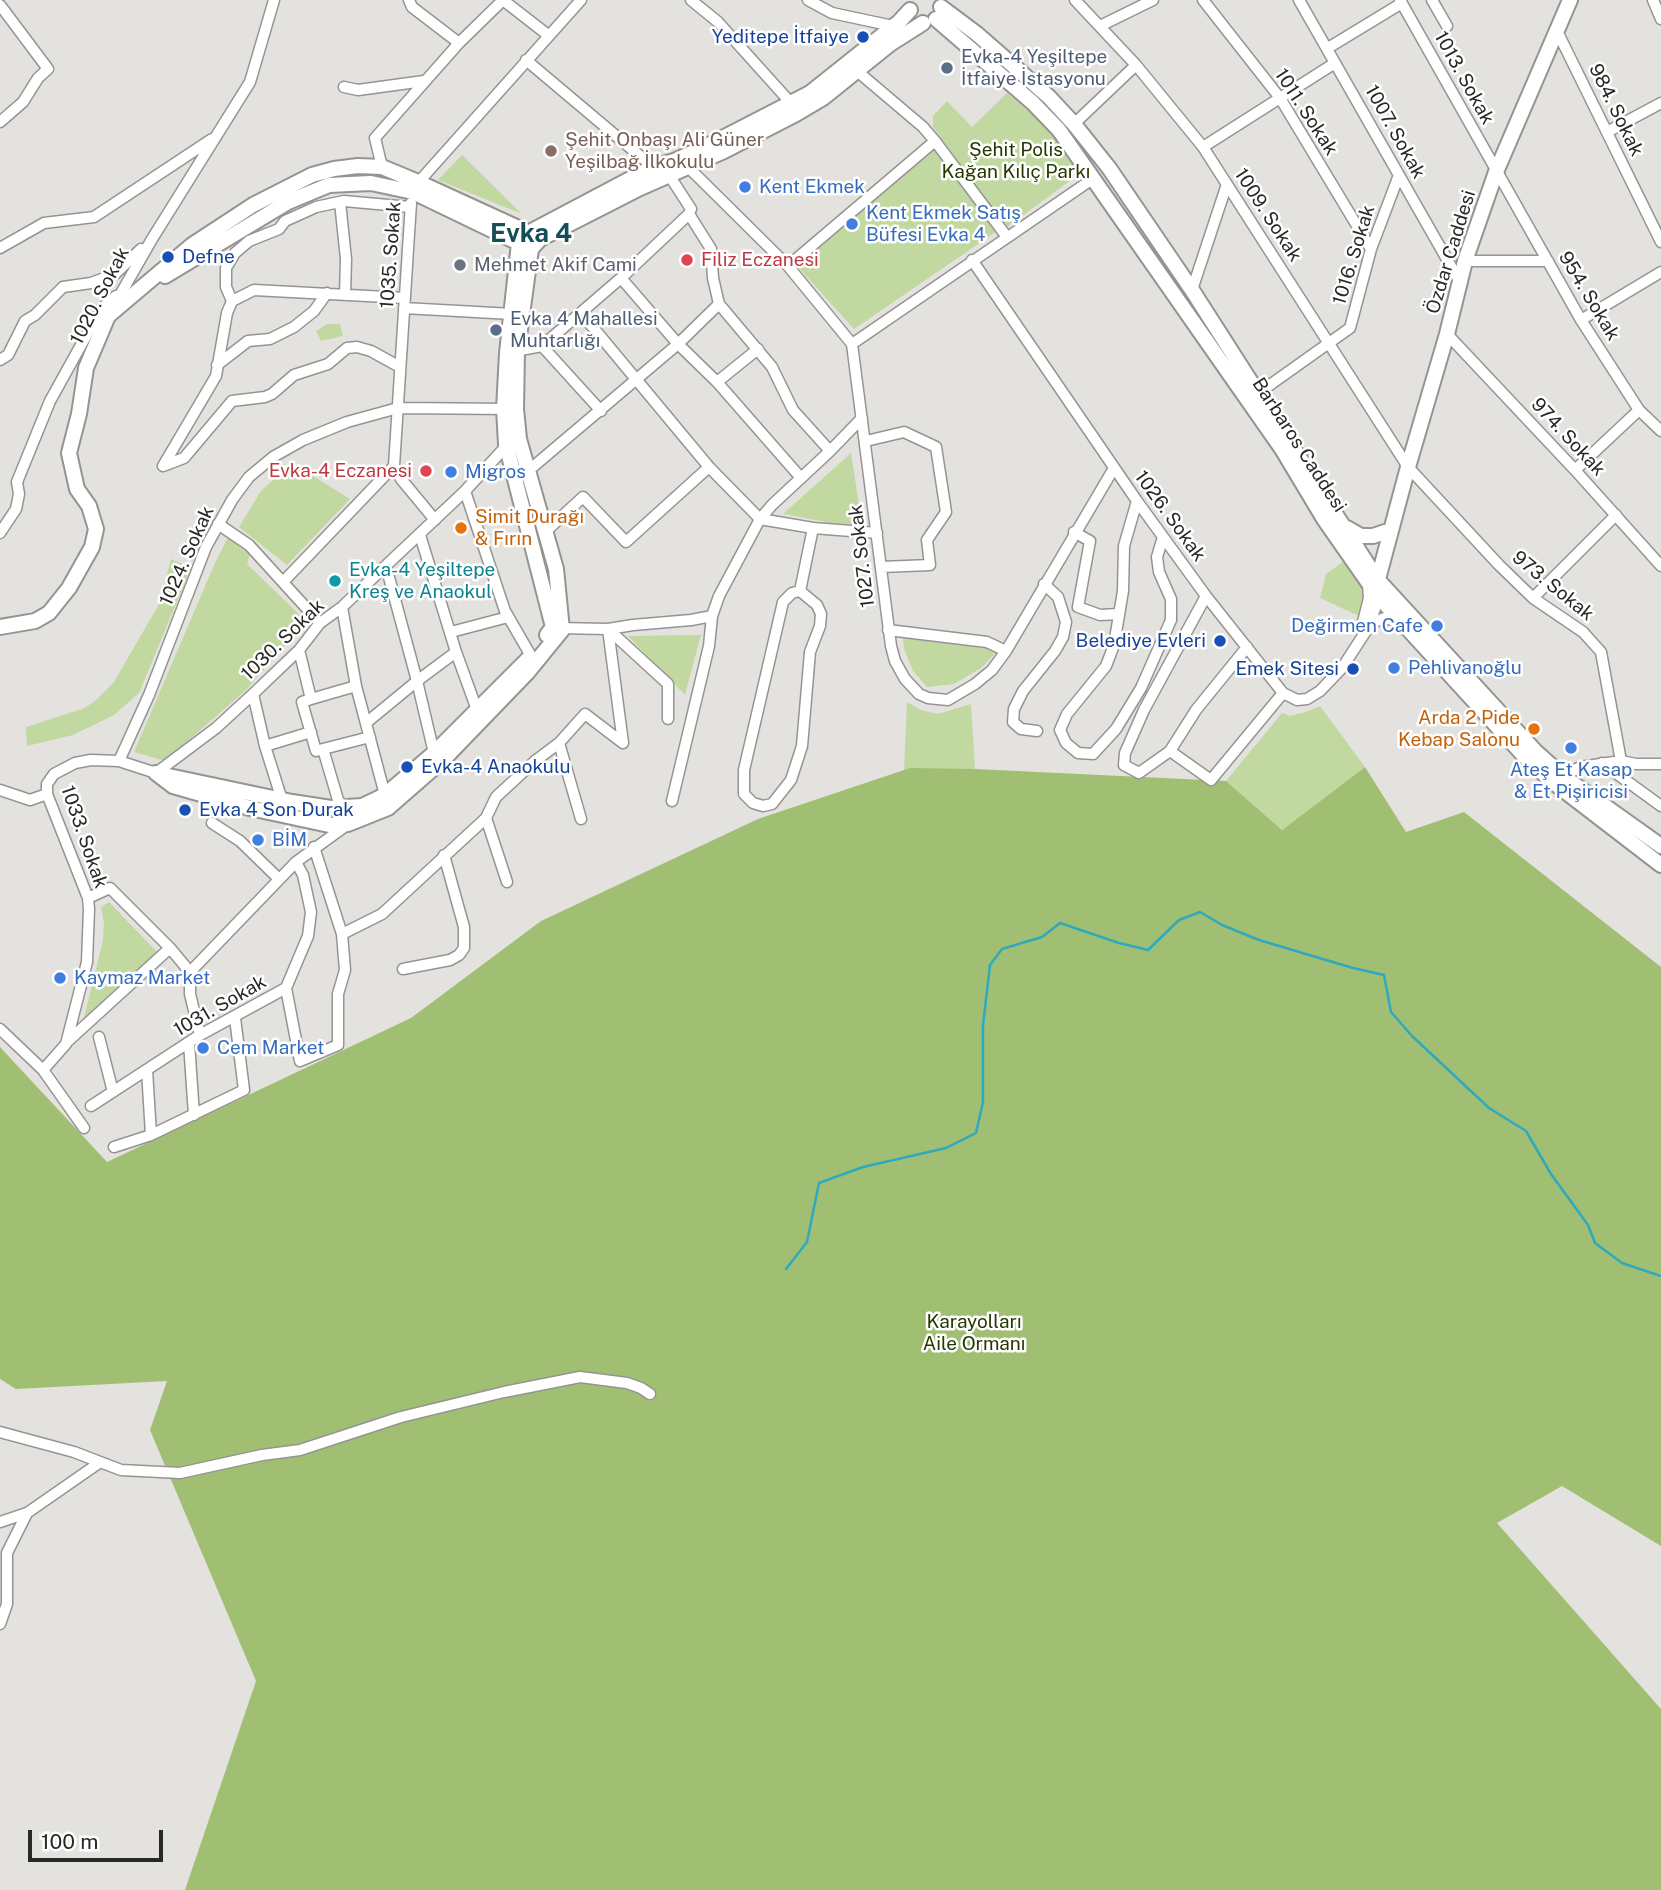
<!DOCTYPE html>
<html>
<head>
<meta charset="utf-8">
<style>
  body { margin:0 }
  #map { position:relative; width:1661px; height:1890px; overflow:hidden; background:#e3e2df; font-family:"Public Sans",sans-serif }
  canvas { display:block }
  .scale { position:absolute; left:28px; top:1830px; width:135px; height:32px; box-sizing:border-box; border:4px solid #282827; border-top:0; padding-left:9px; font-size:21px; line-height:24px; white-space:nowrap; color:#282827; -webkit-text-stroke:5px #fff; paint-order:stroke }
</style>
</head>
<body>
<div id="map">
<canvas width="1661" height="1890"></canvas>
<div class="scale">100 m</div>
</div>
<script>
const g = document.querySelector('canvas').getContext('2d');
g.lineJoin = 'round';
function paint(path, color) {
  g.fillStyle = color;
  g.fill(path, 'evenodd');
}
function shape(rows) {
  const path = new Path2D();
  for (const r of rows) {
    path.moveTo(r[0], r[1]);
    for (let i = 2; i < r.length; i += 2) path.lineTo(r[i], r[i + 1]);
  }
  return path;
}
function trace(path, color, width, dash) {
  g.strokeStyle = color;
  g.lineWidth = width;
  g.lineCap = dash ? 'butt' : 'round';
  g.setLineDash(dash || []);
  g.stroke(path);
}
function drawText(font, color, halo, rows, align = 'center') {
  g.font = font + ' "Public Sans",sans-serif';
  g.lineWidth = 5;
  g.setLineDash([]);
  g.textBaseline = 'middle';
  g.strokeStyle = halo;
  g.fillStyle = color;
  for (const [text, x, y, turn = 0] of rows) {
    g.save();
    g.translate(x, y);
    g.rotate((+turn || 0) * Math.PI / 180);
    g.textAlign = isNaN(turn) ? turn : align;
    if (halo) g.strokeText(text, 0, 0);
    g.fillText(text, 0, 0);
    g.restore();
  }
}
const green = shape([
  [1007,93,1053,132,1078,165,1079,174,1007,227,933,127,933,116,947,101,972,127],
  [933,148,997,231,854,329,797,266],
  [462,155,522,214,438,180],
  [327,324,340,324,343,336,321,341,316,331],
  [851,453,862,524,837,524,783,514],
  [292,463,350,499,287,565,239,527,261,491],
  [228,537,250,554,247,564,306,621,246,690,165,761,134,752,215,563],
  [171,559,191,568,139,693,114,715,73,735,27,746,26,727,82,709,94,702,114,682,159,604],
  [1347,559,1368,590,1361,617,1320,598,1326,574],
  [701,635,685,695,628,636],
  [903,638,983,646,996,653,981,668,954,684,927,687,913,671,904,649],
  [907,702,921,710,938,714,971,704,975,769,904,770],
  [1320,706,1365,767,1282,830,1226,781,1282,713,1290,716,1306,712],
  [109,902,157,952,83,1022,103,940,104,924,101,907]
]);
const forest = shape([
  [1365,767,1406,832,1464,812,1661,967,1661,1546,1562,1486,1497,1523,1661,1709,1661,1890,185,1890,256,1681,150,1430,167,1381,16,1389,0,1379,0,1047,107,1162,411,1018,541,921,758,819,910,768,975,769,1226,781,1282,830]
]);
const stream = shape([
  [786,1269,807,1242,819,1183,863,1167,946,1148,976,1133,983,1102,983,1025,990,965,1002,949,1042,937,1060,923,1119,943,1148,950,1179,920,1200,912,1222,925,1259,940,1353,968,1384,975,1391,1012,1412,1036,1489,1108,1526,1131,1551,1174,1588,1225,1595,1243,1622,1263,1661,1276]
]);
const street = shape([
  [409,0,412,7,459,43],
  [691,0,718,22,790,102,793,108],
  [808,0,832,13,893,26],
  [1075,0,1136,65,1203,147,1408,467,1499,565,1533,598,1583,632,1601,652,1621,761],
  [1203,0,1280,98,1371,249],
  [1299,0,1460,282],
  [1400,0,1581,320,1639,410,1661,431],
  [1432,0,1447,26],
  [1653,0,1661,19],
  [0,5,48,69,38,78,23,102,0,122],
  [1100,26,1153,0],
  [1557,31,1661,242],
  [1328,48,1402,3],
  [344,87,358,90,424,81],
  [1074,124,1136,65],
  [1607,132,1661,103],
  [935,141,1007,237],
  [1203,147,1335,63],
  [683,165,689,168,788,266,852,344,891,646,895,661,905,679,919,694,928,698,948,700,975,684,992,670,1006,651,1114,468],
  [382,167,375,138,459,43,503,0,548,35],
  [416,185,581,0],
  [340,202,346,259,345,295],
  [411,203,394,466,401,479,435,520],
  [689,214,711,249,713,278,719,304,772,367,793,410,830,451],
  [0,248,44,223,94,217,212,139],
  [972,260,1137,501,1206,596,1283,693,1297,700,1307,699,1320,691,1342,668,1368,628,1377,603,1377,595],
  [1465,261,1548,261],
  [788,266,935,141,923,127,857,71],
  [621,278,678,344,717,382,801,478],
  [1192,290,1227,184],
  [232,301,254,290,405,298],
  [404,308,512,314],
  [112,309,152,239,250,82,274,0],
  [581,313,709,467,760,519,813,528,877,533],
  [1581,320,1661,272],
  [1447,334,1575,470,1661,566],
  [852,344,1094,178],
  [542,346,601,411],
  [515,351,542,346,621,278,689,214,691,209,669,175,653,167,526,60],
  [0,360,8,355,25,321,35,315,63,287,91,283,115,274,141,249],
  [217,365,248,341,270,339,294,327,314,311,327,293],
  [400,367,371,351,357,347,347,348,328,364,294,375,272,394,265,397,232,401,184,458,163,466,216,376,227,313,232,301,226,287,226,268,235,253,249,241,279,229,285,221,316,207,344,201,410,207],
  [717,382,758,349],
  [1267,387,1350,328,1371,249,1399,175],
  [866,441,904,432,936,447,946,512,927,540,930,565,881,567],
  [1575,470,1639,410],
  [528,471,678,344,719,304],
  [465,491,505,611,531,656],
  [1137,501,1124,546,1123,591,1114,645,1106,666,1067,714,1060,730,1066,743,1078,753,1093,754,1116,729,1141,688,1171,620,1171,599,1159,572,1157,557,1163,537],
  [218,524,249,545,320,623],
  [545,532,583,497,626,542,709,467],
  [1074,532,1090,541,1078,607,1100,615,1118,614],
  [0,533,16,509,19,494,17,482,50,401,101,309,116,296],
  [420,535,456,652,417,681,434,753],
  [283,582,394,466],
  [800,591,817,605,821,614,820,626,810,652,802,746,791,780,772,804,763,806,753,803,744,794,744,770,783,602,792,593,800,591],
  [800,591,813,528],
  [1206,596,1144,710,1125,753,1124,765,1139,773,1170,751,1196,710,1247,647],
  [1533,598,1616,515],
  [342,607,356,686,385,795],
  [1370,624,1384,618,1399,622],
  [557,628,608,629,633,625,691,620,712,616],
  [608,629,668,684,668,719],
  [608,629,623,743],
  [888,630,987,642,1006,651],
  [451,632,508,617],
  [1363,633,1362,626,1369,598,1368,584],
  [299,650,311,699,302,702,316,751,323,749,338,800,344,808],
  [456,652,477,710],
  [253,694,265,746,282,800],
  [311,699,356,686],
  [366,723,417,681,386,566],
  [1037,731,1021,729,1013,722,1014,709,1023,691,1055,651,1063,637,1066,622,1058,597,1044,584],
  [559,743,581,819],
  [265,746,311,732],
  [323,749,370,737],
  [1170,751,1211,780,1283,693],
  [119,761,149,695,206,547,232,500,249,477,273,457,303,440,347,422,398,408,510,409],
  [1602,763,1661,806],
  [1561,778,1580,767,1621,761,1636,764,1661,764],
  [0,790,30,800,47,794],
  [672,801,709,646,712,616,719,596,760,519,772,505,830,451,862,418],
  [486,818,507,882],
  [212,823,240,841,279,879],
  [314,847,342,934,382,914,486,818,496,797,535,761,559,743,585,714,623,743],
  [88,898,110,888,170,948,190,972,190,994,200,1035],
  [403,969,450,960,459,955,464,948,464,927,444,855],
  [190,972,296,862,347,825],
  [286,988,300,1061,338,1045,338,994,345,970,342,934],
  [0,1029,43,1070,84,1128],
  [99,1037,113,1092],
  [67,1042,170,948],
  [189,1043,194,1115],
  [43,1070,66,1044,87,962,89,909,88,898,47,794,47,784,54,774,75,763,91,760,119,761,156,773,216,728,253,694,299,650,320,623,342,607,465,491,509,443],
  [147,1070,151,1135],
  [91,1106,200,1035,286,988,308,936,311,912,303,875,296,862],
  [114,1147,151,1135,244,1090,235,1018],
  [0,1432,74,1452,121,1470,180,1473,262,1455,300,1450,401,1417,504,1392,580,1377,627,1383,641,1388,650,1394],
  [0,1522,27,1513],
  [0,1624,7,1604,7,1553,27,1513,99,1463]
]);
const secondary = shape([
  [941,7,977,34,1049,97,1074,124,1109,168,1192,290,1377,579,1536,752,1564,777,1661,846],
  [936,19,1033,103,1059,130,1282,449,1324,519,1377,595,1527,759,1553,782,1661,865],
  [165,276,288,202,329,185,371,183,413,192,527,247],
  [1347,528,1361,536,1373,536,1385,532],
  [1377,583,1408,467,1447,334,1465,261,1496,172,1570,0],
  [0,627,35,621,49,613,69,588,92,547,96,529,89,506,77,489,69,453,79,414,86,368,108,316,192,245,253,205,312,175,334,169,358,166,382,167,418,182,536,236],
  [547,635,553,627,506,444,504,409,507,353,519,243,530,232,653,167,674,161,709,145,810,93,899,22,910,10],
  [156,773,173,786,250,808,329,825,348,824,388,808,444,759,527,673,562,630,556,569,519,439,516,409,517,351,531,249,540,239,640,188,724,151,796,114,823,98,890,44,923,23],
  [164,775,292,802,331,808,362,806,385,795,434,753,528,659]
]);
const markers = [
  [863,37,7,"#1a4fb4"],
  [947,68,7,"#5c6f8a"],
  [551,151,7,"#8d6e63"],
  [745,187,7,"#3f7fe0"],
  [852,224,7,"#3f7fe0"],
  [168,257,7,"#1a4fb4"],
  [687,260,7,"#e0444e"],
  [460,265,7,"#6b7280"],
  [496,330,7,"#5c6f8a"],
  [426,471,7,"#e0444e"],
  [451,472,7,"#3f7fe0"],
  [461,528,7,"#e8710a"],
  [335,581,7,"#0f9aa8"],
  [1437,626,7,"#3f7fe0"],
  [1220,641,7,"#1a4fb4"],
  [1394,668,7,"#3f7fe0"],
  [1353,669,7,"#1a4fb4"],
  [1534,729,7,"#e8710a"],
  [1571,748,7,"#3f7fe0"],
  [407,767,7,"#1a4fb4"],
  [185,810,7,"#1a4fb4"],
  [258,840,7,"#3f7fe0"],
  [60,978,7,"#3f7fe0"],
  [203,1048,7,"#3f7fe0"]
];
const transitNames = [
  ["Yeditepe İtfaiye",849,37],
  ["Defne",182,257,"left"],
  ["Belediye Evleri",1206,641],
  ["Emek Sitesi",1339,669],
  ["Evka-4 Anaokulu",421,767,"left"],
  ["Evka 4 Son Durak",199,810,"left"]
];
const serviceNames = [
  ["Evka-4 Yeşiltepe",961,57],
  ["İtfaiye İstasyonu",961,79],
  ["Evka 4 Mahallesi",510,319],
  ["Muhtarlığı",510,341]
];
const streetNames = [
  ["1013. Sokak",1464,78,61],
  ["984. Sokak",1616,110,64],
  ["1011. Sokak",1306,112,57],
  ["1007. Sokak",1395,132,61],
  ["1009. Sokak",1268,215,57],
  ["Özdar Caddesi",1451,252,-73],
  ["1035. Sokak",391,255,-86],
  ["1016. Sokak",1354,255,-73],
  ["1020. Sokak",100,296,-63],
  ["954. Sokak",1589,296,59],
  ["974. Sokak",1568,437,47],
  ["Barbaros Caddesi",1299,445,57],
  ["1026. Sokak",1170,516,54],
  ["1024. Sokak",187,556,-66],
  ["1027. Sokak",862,556,-97],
  ["973. Sokak",1553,586,39],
  ["1030. Sokak",283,640,-44],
  ["1033. Sokak",84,837,71],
  ["1031. Sokak",220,1006,-30]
];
const educationNames = [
  ["Şehit Onbaşı Ali Güner",565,140],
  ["Yeşilbağ İlkokulu",565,162]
];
const parkNames = [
  ["Şehit Polis",1016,150],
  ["Kağan Kılıç Parkı",1016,172],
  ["Karayolları",974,1322],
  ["Aile Ormanı",974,1344]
];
const shopNames = [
  ["Kent Ekmek",759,187],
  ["Kent Ekmek Satış",866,213],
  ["Büfesi Evka 4",866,235],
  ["Migros",465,472],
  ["Değirmen Cafe",1423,626,"right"],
  ["Pehlivanoğlu",1408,668],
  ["Ateş Et Kasap",1571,770,"center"],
  ["& Et Pişiricisi",1571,792,"center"],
  ["BİM",272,840],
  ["Kaymaz Market",74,978],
  ["Cem Market",217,1048]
];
const healthNames = [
  ["Filiz Eczanesi",701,260],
  ["Evka-4 Eczanesi",412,471,"right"]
];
const worshipNames = [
  ["Mehmet Akif Cami",474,265]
];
const foodNames = [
  ["Simit Durağı",475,517],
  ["& Fırın",475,539],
  ["Arda 2 Pide",1520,718,"right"],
  ["Kebap Salonu",1520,740,"right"]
];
const cultureNames = [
  ["Evka-4 Yeşiltepe",349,570],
  ["Kreş ve Anaokul",349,592]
];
const districtNames = [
  ["Evka 4",531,234]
];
paint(green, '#c1d9a0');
paint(forest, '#a1bf73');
trace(stream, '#2fa9bd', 2.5);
trace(street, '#969492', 13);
trace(secondary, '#969492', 18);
trace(street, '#fff', 10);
trace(secondary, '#fff', 14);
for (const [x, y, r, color] of markers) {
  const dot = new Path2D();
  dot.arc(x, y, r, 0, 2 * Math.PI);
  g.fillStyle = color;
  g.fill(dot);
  trace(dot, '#fff', 2.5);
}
drawText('19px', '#164399', '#fff', transitNames, 'right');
drawText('19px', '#4e5e75', '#fff', serviceNames, 'left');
drawText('19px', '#282827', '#fff', streetNames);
drawText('19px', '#785e54', '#fff', educationNames, 'left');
drawText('19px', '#263800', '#fff', parkNames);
drawText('19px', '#366cbe', '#fff', shopNames, 'left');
drawText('19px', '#be3a42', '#fff', healthNames, 'left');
drawText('19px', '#5b616d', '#fff', worshipNames, 'left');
drawText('19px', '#c56008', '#fff', foodNames, 'left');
drawText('19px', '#0d838f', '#fff', cultureNames, 'left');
drawText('bold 26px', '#144f59', '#fff', districtNames);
</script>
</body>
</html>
